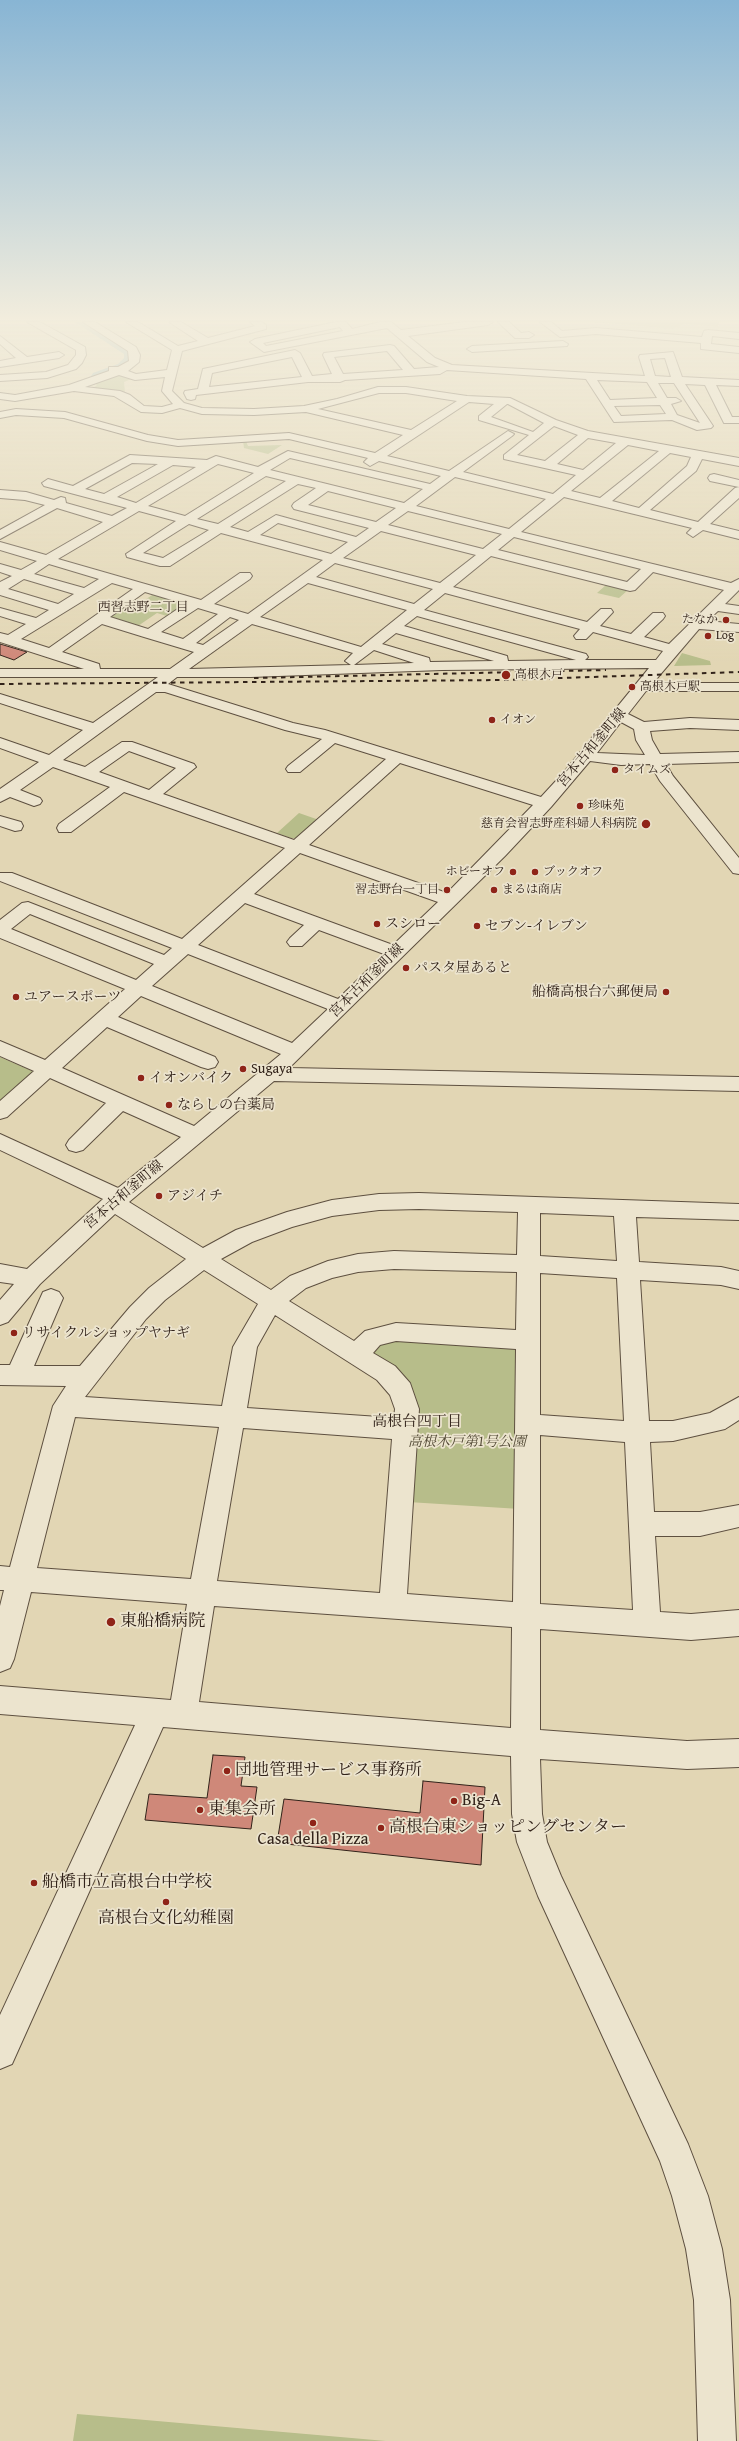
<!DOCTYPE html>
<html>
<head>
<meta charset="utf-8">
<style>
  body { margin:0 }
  canvas { display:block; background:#e2d6b4 }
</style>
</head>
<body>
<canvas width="739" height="2441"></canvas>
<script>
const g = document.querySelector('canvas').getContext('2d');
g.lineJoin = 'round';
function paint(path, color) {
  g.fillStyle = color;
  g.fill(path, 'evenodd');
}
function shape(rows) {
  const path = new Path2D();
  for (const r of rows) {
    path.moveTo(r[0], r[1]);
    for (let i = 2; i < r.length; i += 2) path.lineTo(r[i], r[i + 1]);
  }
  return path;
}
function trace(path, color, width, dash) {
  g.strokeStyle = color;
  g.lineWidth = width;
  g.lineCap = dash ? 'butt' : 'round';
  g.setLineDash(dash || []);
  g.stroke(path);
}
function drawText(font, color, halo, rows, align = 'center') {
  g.font = font + ' "Gentium Book Plus","Noto Serif JP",serif';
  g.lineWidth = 3.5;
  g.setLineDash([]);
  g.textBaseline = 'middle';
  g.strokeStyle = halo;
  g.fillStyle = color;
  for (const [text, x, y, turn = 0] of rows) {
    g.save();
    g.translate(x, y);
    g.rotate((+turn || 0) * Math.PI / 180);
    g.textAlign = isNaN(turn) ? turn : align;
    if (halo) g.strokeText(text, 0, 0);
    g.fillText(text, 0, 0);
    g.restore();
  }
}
const green = shape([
  [594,322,719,322,718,327,684,324,673,329],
  [122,373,134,378,124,382,125,393,93,388,97,385,94,383],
  [243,441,246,441,248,446,282,445,268,454,244,448],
  [606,585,628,590,619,598,597,593],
  [155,593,189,602,170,617,157,613,135,628,105,619,122,606,132,609],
  [682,653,710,661,711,665,674,666],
  [299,813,319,820,299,838,291,838,277,833],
  [0,1057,34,1072,0,1107],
  [377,1340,517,1343,520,1509,408,1502,413,1432,368,1353],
  [77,2414,386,2441,73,2441]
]);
const river = shape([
  [75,322,89,322,134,350,136,359,126,370,101,379,93,379,91,376,93,373,118,364,124,358,124,354,75,322]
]);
const building = shape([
  [0,644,27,652,14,660,0,655,0,644],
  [213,1755,245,1757,241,1786,257,1787,251,1829,145,1820,149,1794,207,1798,213,1755],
  [423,1781,485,1787,481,1865,277,1843,284,1799,420,1813,423,1781]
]);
const minor = shape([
  [27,322,40,322,85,347,86,355,82,363,76,369,47,378,0,381,0,375,46,372,68,365,76,355,76,350,27,322],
  [83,322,95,322,136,347,140,355,139,362,128,371,136,374,167,370,172,350,126,322,138,322,178,346,198,341,169,322,181,322,208,338,255,326,250,322,262,322,266,325,266,329,182,351,172,391,184,403,202,408,254,409,304,406,337,399,378,387,406,387,467,396,510,398,556,420,588,431,739,458,739,466,702,459,696,471,650,510,698,522,735,488,739,487,710,481,708,478,710,475,714,474,739,480,739,498,710,524,739,531,739,539,703,530,693,537,687,533,692,528,564,497,521,532,731,583,739,579,739,590,725,604,739,606,739,614,718,611,707,621,739,624,739,632,699,629,653,683,739,683,739,691,646,691,628,714,644,722,690,718,739,720,739,730,690,728,650,731,652,740,660,754,739,752,739,762,666,764,673,776,739,858,739,874,733,873,660,781,650,764,621,765,590,761,551,807,505,856,289,1068,739,1077,739,1091,274,1081,129,1202,203,1248,236,1230,287,1212,332,1200,379,1194,419,1193,739,1204,739,1220,636,1217,639,1262,721,1267,739,1271,739,1289,721,1285,640,1280,649,1421,673,1421,710,1413,739,1397,739,1420,725,1429,673,1441,650,1442,654,1512,700,1512,739,1505,739,1527,700,1536,655,1536,660,1612,691,1614,739,1610,739,1636,691,1640,540,1629,540,1730,687,1741,739,1739,739,1767,687,1769,540,1759,542,1814,547,1842,561,1876,688,2144,708,2196,722,2249,730,2300,736,2441,698,2441,694,2300,686,2249,672,2196,660,2161,538,1896,517,1842,512,1814,511,1756,163,1727,12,2064,0,2069,0,2015,135,1725,0,1714,0,1686,171,1700,187,1604,31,1592,14,1659,10,1668,0,1672,0,1606,4,1590,0,1590,0,1566,10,1567,53,1406,66,1386,0,1385,0,1365,10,1365,43,1292,51,1289,59,1292,63,1298,34,1366,80,1366,130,1307,149,1288,186,1259,115,1214,40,1284,8,1322,0,1325,0,1300,14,1284,0,1282,0,1264,27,1269,103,1199,0,1150,0,1134,118,1188,181,1137,123,1111,83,1150,76,1152,69,1150,66,1145,69,1140,106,1103,50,1078,7,1117,0,1119,0,1101,34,1071,0,1056,0,1041,45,1060,125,989,0,938,0,920,22,903,28,902,164,955,172,948,0,881,0,873,12,873,182,939,285,848,124,792,71,832,59,832,57,828,59,824,110,787,53,767,20,790,40,798,42,801,40,804,34,806,10,797,0,802,0,789,39,762,0,748,0,738,49,755,83,730,0,703,0,694,93,723,158,677,0,677,0,669,84,669,0,642,0,633,8,635,26,624,0,616,0,608,36,618,49,610,0,595,0,582,12,576,0,572,0,564,21,570,37,561,0,550,0,542,46,555,103,522,57,508,0,539,0,530,45,505,25,500,0,498,0,490,26,492,54,500,61,497,65,498,66,503,112,516,127,508,44,486,42,483,48,479,73,486,130,455,207,460,216,456,258,467,288,451,430,484,441,476,379,461,370,466,364,462,368,458,289,439,178,446,147,441,64,418,16,415,0,418,0,412,16,409,65,412,148,435,178,440,289,433,375,453,403,435,306,412,254,415,202,414,180,408,162,413,141,412,114,396,74,391,15,401,0,399,0,393,15,395,69,385,109,371,109,367,118,367,129,361,128,351,83,322],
  [119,375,135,380,165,377,162,391,173,404,162,407,144,406,130,395,120,391,85,387,119,375],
  [379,393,406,393,457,401,411,430,318,409,379,393],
  [469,402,494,404,479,416,479,420,529,435,504,455,504,459,576,475,553,494,463,472,512,436,514,434,508,431,449,471,387,456,469,402],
  [507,404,508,404,544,423,533,432,491,417,507,404],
  [554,426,578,435,545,461,517,455,554,426],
  [588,438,616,443,583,470,557,464,588,438],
  [628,445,659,451,600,498,571,491,628,445],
  [670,453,691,457,687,466,639,508,612,501,670,453],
  [290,458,423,489,404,503,270,470,290,458],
  [132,463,158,464,104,494,85,489,132,463],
  [218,464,254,473,185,516,148,506,218,464],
  [173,465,196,467,136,503,117,497,173,465],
  [266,476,286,481,218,524,197,519,266,476],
  [455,477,546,499,509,529,416,506,455,477],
  [298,484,316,488,294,503,292,506,294,509,369,528,356,537,276,515,248,532,230,527,298,484],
  [328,491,396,508,376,522,308,505,328,491],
  [139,511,176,521,126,554,127,557,160,566,170,566,221,533,323,560,248,614,214,604,250,579,252,576,250,573,240,573,201,600,58,559,139,511],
  [408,511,502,534,483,549,388,525,408,511],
  [278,523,348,542,331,554,260,535,278,523],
  [189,524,209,530,163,558,143,553,189,524],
  [381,531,476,555,440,583,343,558,381,531],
  [514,537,641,569,627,582,498,550,514,537],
  [491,556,630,591,635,590,653,572,724,590,669,644,644,637,663,619,665,616,663,613,653,613,631,634,600,626,613,612,611,609,601,609,587,622,453,587,491,556],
  [335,563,433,589,414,604,316,577,335,563],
  [49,564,99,579,84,588,34,574,49,564],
  [24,579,74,594,58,604,8,589,24,579],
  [112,583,133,589,49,648,21,639,112,583],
  [308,583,407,610,361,647,260,617,308,583],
  [145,592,185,604,148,629,110,617,145,592],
  [445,593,580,629,574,636,576,639,586,639,593,632,663,651,656,660,585,660,588,657,586,654,424,610,445,593],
  [198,608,218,614,183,639,161,632,198,608],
  [417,616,576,660,577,660,508,661,507,656,404,626,417,616],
  [230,617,239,620,203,645,196,643,230,617],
  [102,624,144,637,194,652,170,669,100,669,99,664,62,652,102,624],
  [252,624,353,653,345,661,351,665,189,669,252,624],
  [396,633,494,661,430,662,429,658,382,644,396,633],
  [374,650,414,663,354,665,374,650],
  [649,668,565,771,541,797,325,730,293,723,168,684,177,677,251,677,442,670,649,668],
  [156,692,165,692,285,730,322,739,288,766,286,769,288,772,300,772,335,743,386,759,294,840,163,794,196,767,194,764,132,742,122,742,85,767,63,760,156,692],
  [621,722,634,729,636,740,645,755,597,753,621,722],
  [129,751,176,768,149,790,99,772,129,751],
  [400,763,533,805,447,893,309,845,400,763],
  [300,853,438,902,393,945,254,894,300,853],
  [245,903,304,925,290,938,287,942,290,946,302,946,319,930,384,954,338,999,198,945,245,903],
  [30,914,154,964,136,980,11,929,30,914],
  [188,954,328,1009,292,1043,152,986,188,954],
  [141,996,281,1054,194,1126,62,1068,107,1027,201,1067,208,1069,215,1067,218,1062,215,1057,118,1017,141,996],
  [419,1209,518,1212,517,1255,394,1251,358,1254,328,1261,290,1276,271,1290,221,1259,252,1242,292,1227,332,1216,379,1210,419,1209],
  [540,1213,614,1216,617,1261,540,1256,540,1213],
  [394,1269,517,1272,516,1330,396,1323,365,1331,354,1341,289,1301,306,1288,332,1278,358,1272,394,1269],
  [204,1270,258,1304,233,1347,222,1406,85,1397,146,1319,165,1300,204,1270],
  [540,1273,617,1278,624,1421,540,1415,540,1273],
  [275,1315,377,1380,390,1395,395,1409,394,1418,247,1408,257,1347,275,1315],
  [396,1341,516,1349,513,1602,407,1594,419,1409,410,1383,395,1366,373,1353,380,1345,396,1341],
  [75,1417,219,1427,191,1579,37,1568,75,1417],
  [243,1428,392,1439,380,1593,217,1581,243,1428],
  [540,1435,625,1442,633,1610,540,1604,540,1435],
  [214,1606,512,1627,511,1728,199,1702,214,1606],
  [336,322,346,322,352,329,380,322,391,322,401,330,464,322,493,322,488,325,408,336,435,358,452,365,645,376,639,357,640,355,673,352,682,377,739,380,739,386,716,385,732,417,739,417,739,423,724,423,705,385,685,384,713,426,711,428,697,430,672,420,614,422,586,379,447,370,440,374,345,380,340,382,308,382,196,395,195,399,191,400,187,399,184,393,185,391,198,389,203,369,295,350,300,353,312,376,332,374,323,355,324,353,390,345,394,346,414,369,439,367,427,362,387,328,264,352,250,342,255,339,336,322],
  [340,327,343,331,266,346,263,343,340,327],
  [387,351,403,370,343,374,334,357,387,351],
  [292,357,302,377,209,387,212,373,292,357],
  [665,358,671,377,655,376,650,359,665,358],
  [597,380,647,382,657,398,610,400,597,380],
  [658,383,674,383,700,423,677,415,671,404,681,401,676,398,667,398,658,383],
  [660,405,666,414,621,416,614,406,660,405],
  [498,322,509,322,521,333,529,332,534,335,529,338,515,338,498,322],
  [540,322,551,322,562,331,596,328,702,337,704,331,708,330,739,333,739,339,712,336,711,344,739,347,739,353,701,349,701,343,596,334,560,337,540,322],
  [0,336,27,357,59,352,64,355,59,358,0,367,0,361,16,358,0,344,0,336],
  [563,341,568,344,567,346,472,352,467,349,472,346,563,341],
  [0,816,21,822,23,826,21,830,15,831,0,826,0,816]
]);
const rail = shape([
  [254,678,606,670],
  [0,684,502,680,739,672]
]);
const markers = [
  [726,620,4,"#8f2418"],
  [708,636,4,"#8f2418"],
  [506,675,5,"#8f2418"],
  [632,687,4,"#8f2418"],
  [492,720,4,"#8f2418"],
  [615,770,4,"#8f2418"],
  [580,806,4,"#8f2418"],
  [646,824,5,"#8f2418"],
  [513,872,4,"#8f2418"],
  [535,872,4,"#8f2418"],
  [447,890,4,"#8f2418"],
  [494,890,4,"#8f2418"],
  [377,924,4,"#8f2418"],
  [477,926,4,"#8f2418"],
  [406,968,4,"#8f2418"],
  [666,992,4,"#8f2418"],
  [16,997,4,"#8f2418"],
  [243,1069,4,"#8f2418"],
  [141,1078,4,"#8f2418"],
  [169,1105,4,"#8f2418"],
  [159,1196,4,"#8f2418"],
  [14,1333,4,"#8f2418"],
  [111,1622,5,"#8f2418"],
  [227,1771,4,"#8f2418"],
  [454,1801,4,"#8f2418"],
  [200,1810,4,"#8f2418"],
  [313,1823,4,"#8f2418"],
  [381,1828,4,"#8f2418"],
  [34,1883,4,"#8f2418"],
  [166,1902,4,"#8f2418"]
];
const farPoinames = [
  ["たなか",718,620,"right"],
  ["Log",716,636],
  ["高根木戸",515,675],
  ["高根木戸駅",640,687],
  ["イオン",500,720],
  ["タイムズ",623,770],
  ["珍味苑",588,806],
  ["慈育会習志野産科婦人科病院",637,824,"right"],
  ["ホビーオフ",505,872,"right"],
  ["ブックオフ",543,872],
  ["習志野台一丁目",439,890,"right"],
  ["まるは商店",502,890]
];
const farNeighbourhoodnames = [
  ["西習志野二丁目",143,608]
];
const streetNames = [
  ["宮本古和釜町線",592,748,-50],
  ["宮本古和釜町線",367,981,-45],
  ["宮本古和釜町線",124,1195,-40]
];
const poiNames = [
  ["スシロー",385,924],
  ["セブン-イレブン",485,926],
  ["パスタ屋あると",414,968],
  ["船橋高根台六郵便局",658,992,"right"],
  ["ユアースポーツ",24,997],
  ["Sugaya",251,1069],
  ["イオンバイク",149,1078],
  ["ならしの台薬局",177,1105],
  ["アジイチ",167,1196],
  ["リサイクルショップヤナギ",22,1333]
];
const parkNames = [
  ["高根木戸第1号公園",467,1442]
];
const neighbourhoodNames = [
  ["高根台四丁目",417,1422]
];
const nearPoinames = [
  ["東船橋病院",120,1622],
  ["団地管理サービス事務所",235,1771],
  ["Big-A",462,1801],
  ["東集会所",208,1810],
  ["高根台東ショッピングセンター",389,1828],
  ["Casa della Pizza",313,1840,"center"],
  ["船橋市立高根台中学校",42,1883],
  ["高根台文化幼稚園",166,1919,"center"]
];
paint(green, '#b7bd8a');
paint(river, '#98b7b7');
paint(building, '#cf8879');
trace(building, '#32231a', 1);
trace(minor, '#5e5040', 2);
paint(minor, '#ece4ce');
trace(rail, '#32231a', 2, [4.5, 4.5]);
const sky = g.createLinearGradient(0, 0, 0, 664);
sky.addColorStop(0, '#88b5d4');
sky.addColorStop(0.48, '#f2eddd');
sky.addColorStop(1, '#f2eddd00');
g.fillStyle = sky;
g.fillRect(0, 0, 739, 664);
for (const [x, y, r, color] of markers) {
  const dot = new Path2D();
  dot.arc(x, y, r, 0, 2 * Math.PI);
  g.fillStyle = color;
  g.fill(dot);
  trace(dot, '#ece4ce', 1.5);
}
drawText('12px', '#32231a', '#ece4ce', farPoinames, 'left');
drawText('13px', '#32231a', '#ece4ce', farNeighbourhoodnames);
drawText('14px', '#32231a', '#ece4ce', streetNames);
drawText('14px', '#32231a', '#ece4ce', poiNames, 'left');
drawText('italic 14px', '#534a36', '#ece4ce', parkNames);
drawText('15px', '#32231a', '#ece4ce', neighbourhoodNames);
drawText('17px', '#32231a', '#ece4ce', nearPoinames, 'left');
</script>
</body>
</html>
